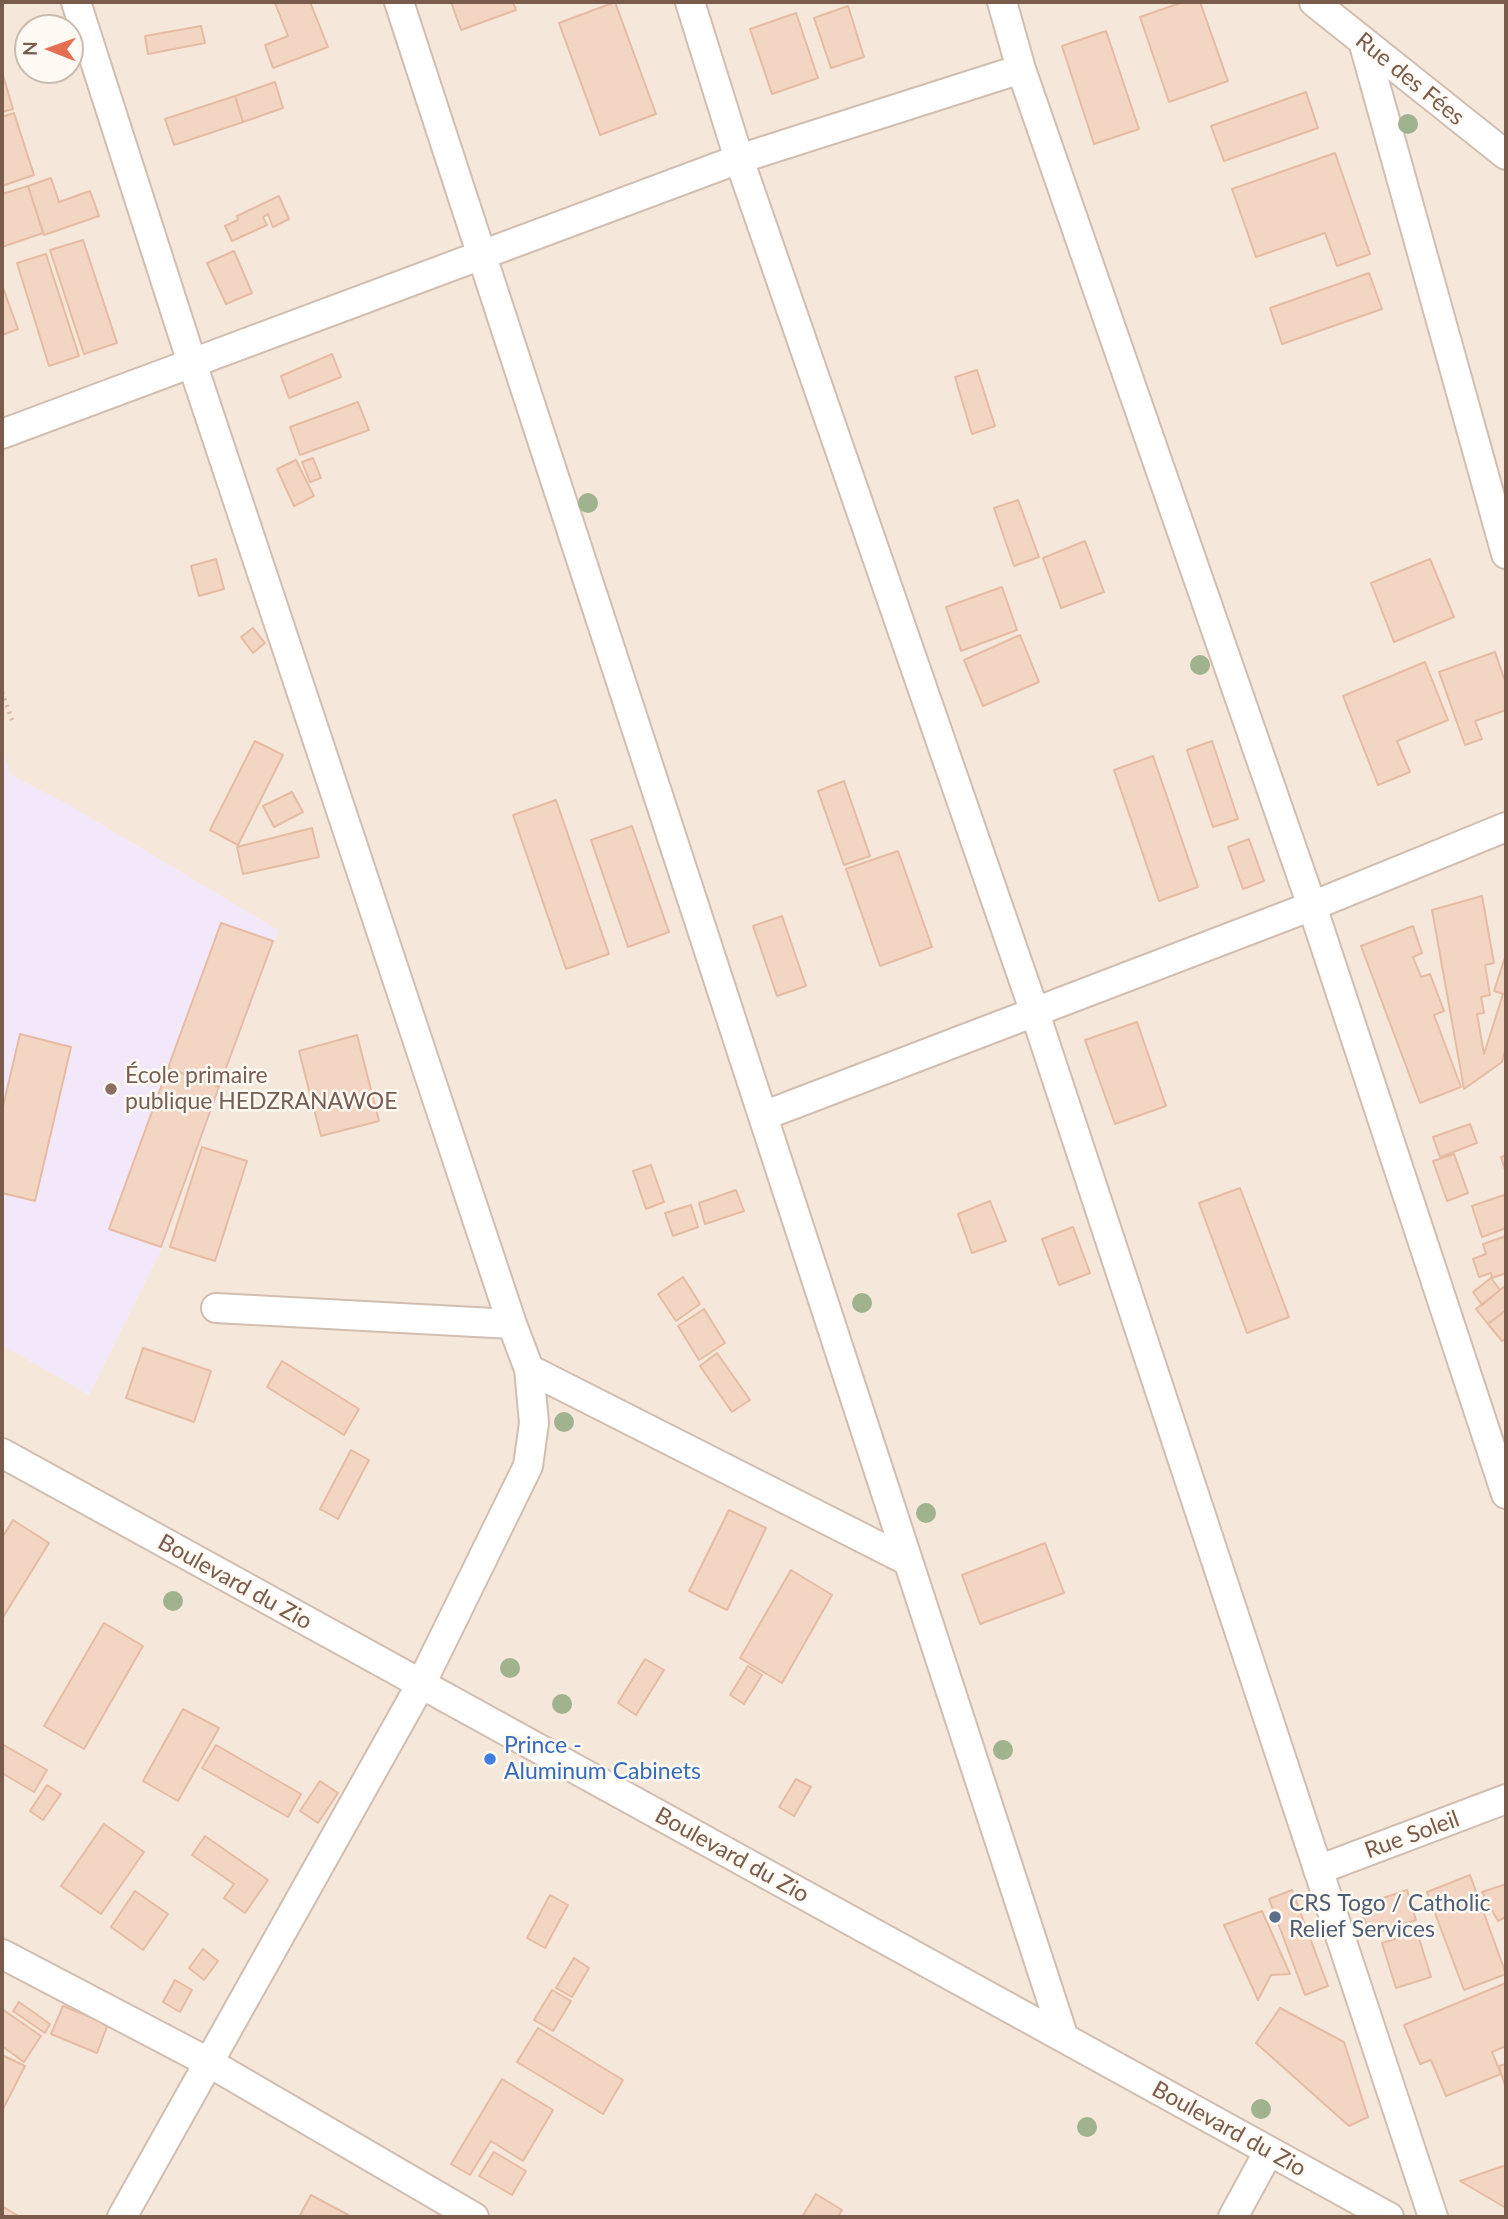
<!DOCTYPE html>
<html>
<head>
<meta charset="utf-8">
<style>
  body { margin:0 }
  #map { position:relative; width:1508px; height:2219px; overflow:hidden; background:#fdf6ec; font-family:Lato,sans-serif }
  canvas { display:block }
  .frame { position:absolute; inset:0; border:4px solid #7a5c4d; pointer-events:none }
  .north { position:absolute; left:14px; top:14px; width:70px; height:70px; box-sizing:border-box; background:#fffaf3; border:2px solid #cabbb1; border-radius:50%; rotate:271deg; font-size:19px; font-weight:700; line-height:28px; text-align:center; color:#7a5c4d }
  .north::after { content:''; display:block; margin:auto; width:24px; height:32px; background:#e76f51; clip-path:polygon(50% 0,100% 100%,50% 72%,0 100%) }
</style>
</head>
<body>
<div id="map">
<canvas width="1508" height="2219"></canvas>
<div class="frame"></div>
<div class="north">N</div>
</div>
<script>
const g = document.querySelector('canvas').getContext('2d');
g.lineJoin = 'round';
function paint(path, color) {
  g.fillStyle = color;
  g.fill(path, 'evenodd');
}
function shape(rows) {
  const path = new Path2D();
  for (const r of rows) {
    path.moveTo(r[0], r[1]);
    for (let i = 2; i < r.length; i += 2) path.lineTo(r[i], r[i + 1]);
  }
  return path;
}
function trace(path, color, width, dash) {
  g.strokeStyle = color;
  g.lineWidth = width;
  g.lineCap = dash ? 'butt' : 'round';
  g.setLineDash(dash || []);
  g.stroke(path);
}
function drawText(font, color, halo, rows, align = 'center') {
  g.font = font + ' Lato,sans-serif';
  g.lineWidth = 5;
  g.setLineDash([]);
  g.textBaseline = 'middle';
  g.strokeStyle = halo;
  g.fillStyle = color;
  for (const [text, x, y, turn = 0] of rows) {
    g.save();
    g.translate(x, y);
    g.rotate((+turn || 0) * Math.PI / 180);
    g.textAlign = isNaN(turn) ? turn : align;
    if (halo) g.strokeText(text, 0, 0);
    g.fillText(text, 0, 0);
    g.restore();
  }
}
const residential = shape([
  [2,2,1506,2,1506,2217,2,2217],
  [28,28,70,28,70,70,28,70]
]);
const education = shape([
  [2,749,11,775,69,805,278,930,162,1248,89,1395,2,1345]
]);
const building = shape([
  [279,2,310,2,328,47,273,68,265,45,288,36,275,3,279,2],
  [451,2,513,2,516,10,461,30,451,2],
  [615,2,656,114,600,135,559,23,615,2],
  [1183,2,1200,2,1228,81,1169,102,1140,17,1183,2],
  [848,6,864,57,831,68,814,18,848,6],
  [796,13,818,78,772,94,750,29,796,13],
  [201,26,205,43,148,54,145,36,201,26],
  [1106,31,1139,129,1094,144,1062,46,1106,31],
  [2,72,13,109,2,112,2,72],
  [275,82,283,108,243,122,235,96,275,82],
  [1306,92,1318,128,1224,161,1211,126,1306,92],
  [235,96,243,122,174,145,165,119,235,96],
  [14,113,34,175,2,186,2,117,14,113],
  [1335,153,1370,254,1337,266,1325,233,1256,257,1232,189,1335,153],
  [51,178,59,202,90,191,99,216,44,235,28,186,51,178],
  [28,186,43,233,2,247,2,194,28,186],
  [279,196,289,219,273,227,268,214,263,217,267,225,232,241,225,226,238,220,237,216,279,196],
  [83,240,117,343,84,354,50,250,83,240],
  [234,251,252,293,226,304,207,263,234,251],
  [46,254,79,356,49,366,17,263,46,254],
  [1369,273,1382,309,1282,344,1270,308,1369,273],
  [2,285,18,329,2,335,2,285],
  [332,354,341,377,289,398,281,376,332,354],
  [977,370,995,426,972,434,955,377,977,370],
  [358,402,369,430,300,455,290,427,358,402],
  [313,458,321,478,310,482,302,462,313,458],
  [296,460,314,496,294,506,277,469,296,460],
  [1018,500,1039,557,1014,566,994,508,1018,500],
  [1085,541,1104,592,1061,608,1043,558,1085,541],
  [216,559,224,589,199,596,191,566,216,559],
  [1430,559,1454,617,1394,642,1371,583,1430,559],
  [1002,587,1017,630,961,651,946,607,1002,587],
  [253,628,265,643,253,653,241,637,253,628],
  [1020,635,1039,682,983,706,964,660,1020,635],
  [1495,652,1506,684,1506,710,1475,721,1482,739,1465,745,1439,672,1495,652],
  [1425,662,1448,720,1397,741,1410,772,1378,785,1343,696,1425,662],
  [255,741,283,755,238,845,210,830,255,741],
  [1212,741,1238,819,1213,827,1187,750,1212,741],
  [1153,756,1198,887,1159,901,1114,770,1153,756],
  [844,781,870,856,844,865,818,791,844,781],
  [292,792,303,812,274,827,263,806,292,792],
  [556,800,609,954,566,969,513,815,556,800],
  [632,826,669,932,628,947,591,840,632,826],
  [312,828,319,857,243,874,237,847,312,828],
  [1249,839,1264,881,1243,889,1228,847,1249,839],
  [898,851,932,947,880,966,846,869,898,851],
  [1482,896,1494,963,1485,965,1490,995,1481,997,1484,1013,1477,1014,1484,1054,1503,994,1494,991,1506,954,1506,1047,1502,1062,1464,1089,1432,910,1482,896],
  [782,916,806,986,777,996,753,926,782,916],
  [221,923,273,941,219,1087,168,1068,221,923],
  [1413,926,1422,953,1413,957,1421,977,1430,974,1444,1011,1434,1015,1461,1087,1420,1103,1361,946,1413,926],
  [1137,1022,1166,1106,1115,1124,1085,1040,1137,1022],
  [20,1034,71,1047,35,1201,2,1193,2,1111,20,1034],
  [357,1035,379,1121,321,1136,299,1051,357,1035],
  [168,1068,219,1087,161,1247,109,1229,168,1068],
  [1470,1124,1477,1143,1440,1157,1433,1137,1470,1124],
  [202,1147,247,1161,215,1261,170,1247,202,1147],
  [1454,1154,1468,1193,1447,1201,1433,1161,1454,1154],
  [1506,1155,1506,1173,1501,1157,1506,1155],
  [651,1165,664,1202,646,1209,633,1171,651,1165],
  [1240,1188,1289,1317,1247,1333,1199,1203,1240,1188],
  [736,1190,744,1211,705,1224,699,1203,736,1190],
  [1504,1195,1506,1201,1506,1228,1482,1237,1472,1206,1504,1195],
  [990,1201,1006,1241,972,1253,958,1214,990,1201],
  [691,1205,698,1227,673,1236,665,1213,691,1205],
  [1073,1227,1090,1273,1059,1285,1042,1239,1073,1227],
  [1506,1236,1506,1273,1492,1278,1491,1273,1479,1277,1473,1259,1486,1254,1483,1244,1506,1236],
  [683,1277,700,1304,676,1321,658,1294,683,1277],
  [1491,1278,1500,1290,1482,1305,1473,1292,1491,1278],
  [1505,1286,1506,1310,1488,1324,1476,1309,1505,1286],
  [704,1309,725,1343,699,1360,678,1326,704,1309],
  [1506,1310,1506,1338,1502,1341,1488,1324,1506,1310],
  [143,1348,211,1371,194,1422,126,1398,143,1348],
  [717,1353,750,1400,732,1412,700,1366,717,1353],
  [282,1361,359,1409,344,1435,267,1387,282,1361],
  [351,1450,369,1460,338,1519,320,1509,351,1450],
  [729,1510,766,1528,727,1610,689,1591,729,1510],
  [13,1520,49,1543,2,1619,2,1538,13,1520],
  [1045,1543,1064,1593,980,1624,962,1575,1045,1543],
  [791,1570,832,1595,782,1683,740,1658,791,1570],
  [104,1623,143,1646,84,1749,44,1726,104,1623],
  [645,1659,664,1670,636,1715,618,1703,645,1659],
  [748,1666,762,1675,744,1704,730,1695,748,1666],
  [183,1709,219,1728,178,1801,143,1781,183,1709],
  [2,1744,47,1770,34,1792,2,1773,2,1744],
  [216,1745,301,1794,288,1817,202,1768,216,1745],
  [796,1779,811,1787,794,1816,779,1807,796,1779],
  [320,1781,338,1793,318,1823,300,1811,320,1781],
  [47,1785,61,1794,43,1820,30,1811,47,1785],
  [104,1824,144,1852,101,1914,61,1886,104,1824],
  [205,1836,268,1880,245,1913,224,1898,234,1884,192,1855,205,1836],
  [1470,1875,1506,1974,1464,1990,1427,1892,1470,1875],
  [1506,1884,1506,1917,1498,1921,1482,1892,1506,1884],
  [1292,1890,1328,1986,1305,1995,1269,1899,1292,1890],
  [1407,1890,1416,1920,1370,1935,1363,1915,1368,1903,1407,1890],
  [135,1891,168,1914,143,1950,111,1927,135,1891],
  [550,1895,568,1905,545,1948,527,1938,550,1895],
  [1262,1911,1290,1974,1271,1975,1258,2000,1224,1925,1262,1911],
  [1417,1932,1431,1977,1396,1988,1382,1943,1417,1932],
  [203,1949,218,1961,204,1980,189,1968,203,1949],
  [574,1958,589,1968,572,1997,556,1988,574,1958],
  [175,1980,192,1990,180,2012,163,2002,175,1980],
  [1506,1983,1506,2046,1492,2052,1501,2074,1446,2096,1431,2060,1420,2064,1404,2025,1506,1983],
  [552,1990,571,2001,553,2031,534,2020,552,1990],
  [19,2002,50,2024,45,2033,13,2011,19,2002],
  [63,2006,108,2024,97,2053,51,2034,63,2006],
  [1280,2008,1344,2042,1368,2117,1349,2126,1256,2043,1280,2008],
  [2,2009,41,2036,24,2062,2,2046,2,2009],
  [538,2028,623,2080,603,2114,517,2062,538,2028],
  [2,2055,25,2066,2,2111,2,2055],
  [1506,2064,1506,2089,1499,2066,1506,2064],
  [502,2079,553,2110,523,2161,491,2141,470,2175,451,2164,502,2079],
  [494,2152,526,2171,512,2195,479,2176,494,2152],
  [1506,2165,1506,2208,1460,2181,1506,2165],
  [816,2194,842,2210,838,2217,802,2217,816,2194],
  [311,2195,352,2217,299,2217,311,2195],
  [2,2206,20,2217,2,2217,2,2206]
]);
const path = shape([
  [2,692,12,720]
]);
const street = shape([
  [76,2,192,363,512,1324,529,1369,534,1423,528,1466,421,1684,122,2217],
  [399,2,1064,2038],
  [690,2,739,159,1035,1013,1433,2217],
  [1002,2,1021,69,1312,906,1506,1494],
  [1314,2,1506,155],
  [1363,41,1506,554],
  [2,434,739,159,1021,69],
  [763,1116,1312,906,1506,827],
  [216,1308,512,1324],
  [529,1369,908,1561],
  [2,1453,1389,2217],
  [1318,1870,1506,1799],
  [2,1954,208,2062,474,2217],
  [1233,2217,1269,2151]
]);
const trees = [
  [1408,124],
  [588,503],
  [1200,665],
  [862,1303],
  [564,1422],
  [926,1513],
  [173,1601],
  [510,1668],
  [562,1704],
  [1003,1750],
  [1261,2109],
  [1087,2127]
];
const markers = [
  [111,1089,7,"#8d6e63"],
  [490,1759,7,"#3f7fe0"],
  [1275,1917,7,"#5c6f8a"]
];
const streetNames = [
  ["Rue des Fées",1410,79,39],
  ["Boulevard du Zio",235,1582,29],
  ["Rue Soleil",1412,1835,-20],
  ["Boulevard du Zio",732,1855,29],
  ["Boulevard du Zio",1229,2129,29]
];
const educationNames = [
  ["École primaire",125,1076],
  ["publique HEDZRANAWOE",125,1102]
];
const shopNames = [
  ["Prince -",504,1746],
  ["Aluminum Cabinets",504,1772]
];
const serviceNames = [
  ["CRS Togo / Catholic",1289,1904],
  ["Relief Services",1289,1930]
];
paint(residential, '#f5e8da');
paint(education, '#f3e8fa');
paint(building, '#f3d5c3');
trace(building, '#e6bba3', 2);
trace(street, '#d1beb0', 32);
trace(path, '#d9b8a5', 4.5, [2, 5]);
trace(street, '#fff', 28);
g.fillStyle = '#a0b28e';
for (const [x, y] of trees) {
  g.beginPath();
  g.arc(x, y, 10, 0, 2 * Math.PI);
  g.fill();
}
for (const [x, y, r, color] of markers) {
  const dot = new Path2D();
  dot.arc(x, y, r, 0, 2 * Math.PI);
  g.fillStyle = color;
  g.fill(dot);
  trace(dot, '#fffaf3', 2.5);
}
drawText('23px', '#7a5c4d', '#fffaf3', streetNames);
drawText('23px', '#785e54', '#fffaf3', educationNames, 'left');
drawText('23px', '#366cbe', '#fffaf3', shopNames, 'left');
drawText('23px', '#4e5e75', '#fffaf3', serviceNames, 'left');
</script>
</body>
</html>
